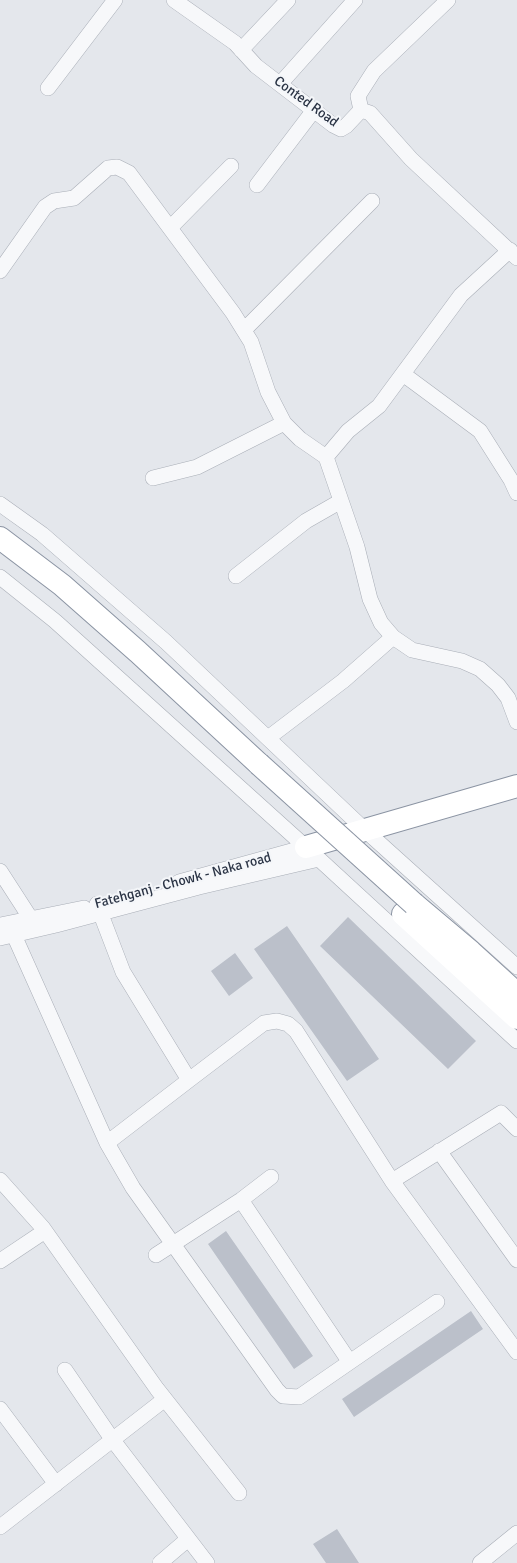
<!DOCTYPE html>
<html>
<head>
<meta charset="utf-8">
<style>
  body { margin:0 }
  canvas { display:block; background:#e4e7ec }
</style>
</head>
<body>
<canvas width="517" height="1563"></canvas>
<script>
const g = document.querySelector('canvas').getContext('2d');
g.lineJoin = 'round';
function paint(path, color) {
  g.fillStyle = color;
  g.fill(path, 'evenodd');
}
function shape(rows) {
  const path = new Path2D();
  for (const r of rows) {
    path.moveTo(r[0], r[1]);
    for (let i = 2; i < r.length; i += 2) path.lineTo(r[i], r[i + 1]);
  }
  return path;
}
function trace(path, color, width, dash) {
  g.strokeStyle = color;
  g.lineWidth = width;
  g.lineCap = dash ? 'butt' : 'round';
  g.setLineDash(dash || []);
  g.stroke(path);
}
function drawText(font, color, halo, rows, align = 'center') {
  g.font = font + ' Signika,sans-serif';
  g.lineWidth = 4;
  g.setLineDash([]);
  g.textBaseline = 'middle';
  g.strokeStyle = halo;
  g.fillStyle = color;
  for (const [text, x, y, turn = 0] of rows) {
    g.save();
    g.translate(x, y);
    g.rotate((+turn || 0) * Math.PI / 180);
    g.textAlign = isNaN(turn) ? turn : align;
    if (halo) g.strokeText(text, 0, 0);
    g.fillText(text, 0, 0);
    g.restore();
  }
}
const building = shape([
  [348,917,476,1041,448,1069,320,946],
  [287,926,379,1059,347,1081,254,949],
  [235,953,253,978,229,996,211,971],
  [226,1231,313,1356,294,1369,208,1244],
  [471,1311,483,1329,354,1417,342,1399],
  [337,1529,359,1563,326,1563,313,1544]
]);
const minor = shape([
  [174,0,235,43,256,66,333,125,341,129,346,126,361,110,370,113,411,159,517,258],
  [241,50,288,0],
  [280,84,355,0],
  [48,88,115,0],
  [361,110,358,96,374,71,448,0],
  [257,185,314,110],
  [170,228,231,166],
  [510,250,461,295,379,406,348,431,326,457,357,547,370,599,381,623,393,637,412,650,462,661,480,669,498,685,508,698,517,722],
  [0,271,45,207,54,201,74,198,108,168,117,167,129,173,233,313,251,342,268,392,284,423,300,439,326,457],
  [244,330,372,201],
  [403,374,480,431,511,480,517,493],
  [153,478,197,467,284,423],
  [0,504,42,534,166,642,366,831,517,967],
  [236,576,306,521,341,501],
  [0,577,55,621,319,859,517,1041],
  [268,738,343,681,393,637],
  [0,871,31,919],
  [179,882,306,847],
  [9,924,107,1143,189,1080,123,972,97,904],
  [1,925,84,908],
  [0,938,56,925,199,887,319,859],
  [189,1080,264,1023,277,1021,288,1024,296,1031,392,1181,517,1352],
  [107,1143,133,1188,277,1390,283,1396,299,1397,437,1302],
  [439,1151,517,1260],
  [0,1180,43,1228,157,1389,239,1493],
  [392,1181,501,1113,517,1129],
  [241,1200,349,1361],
  [156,1255,241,1200,271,1177],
  [0,1261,45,1231],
  [65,1370,112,1439,207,1563],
  [0,1409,56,1484],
  [0,1527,165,1399],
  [160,1563,188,1539],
  [480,1563,517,1533]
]);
const highway = shape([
  [0,538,62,585,138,652,259,764],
  [306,847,517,786],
  [414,904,471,952,517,994],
  [403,914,517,1018]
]);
const highwayBridge = shape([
  [259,764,414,904]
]);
const streetNames = [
  ["Conted Road",306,102,36],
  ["Fatehganj - Chowk - Naka road",183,881,-15]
];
paint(building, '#bbc0ca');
trace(minor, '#a9aeb7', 16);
trace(highway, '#8b94a3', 24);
trace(minor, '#f7f8fa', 15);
trace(highway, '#fff', 22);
trace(highwayBridge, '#8b94a3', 24, []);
trace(highwayBridge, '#fff', 22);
drawText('14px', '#2b3445', '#f4f6f9', streetNames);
</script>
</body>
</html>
